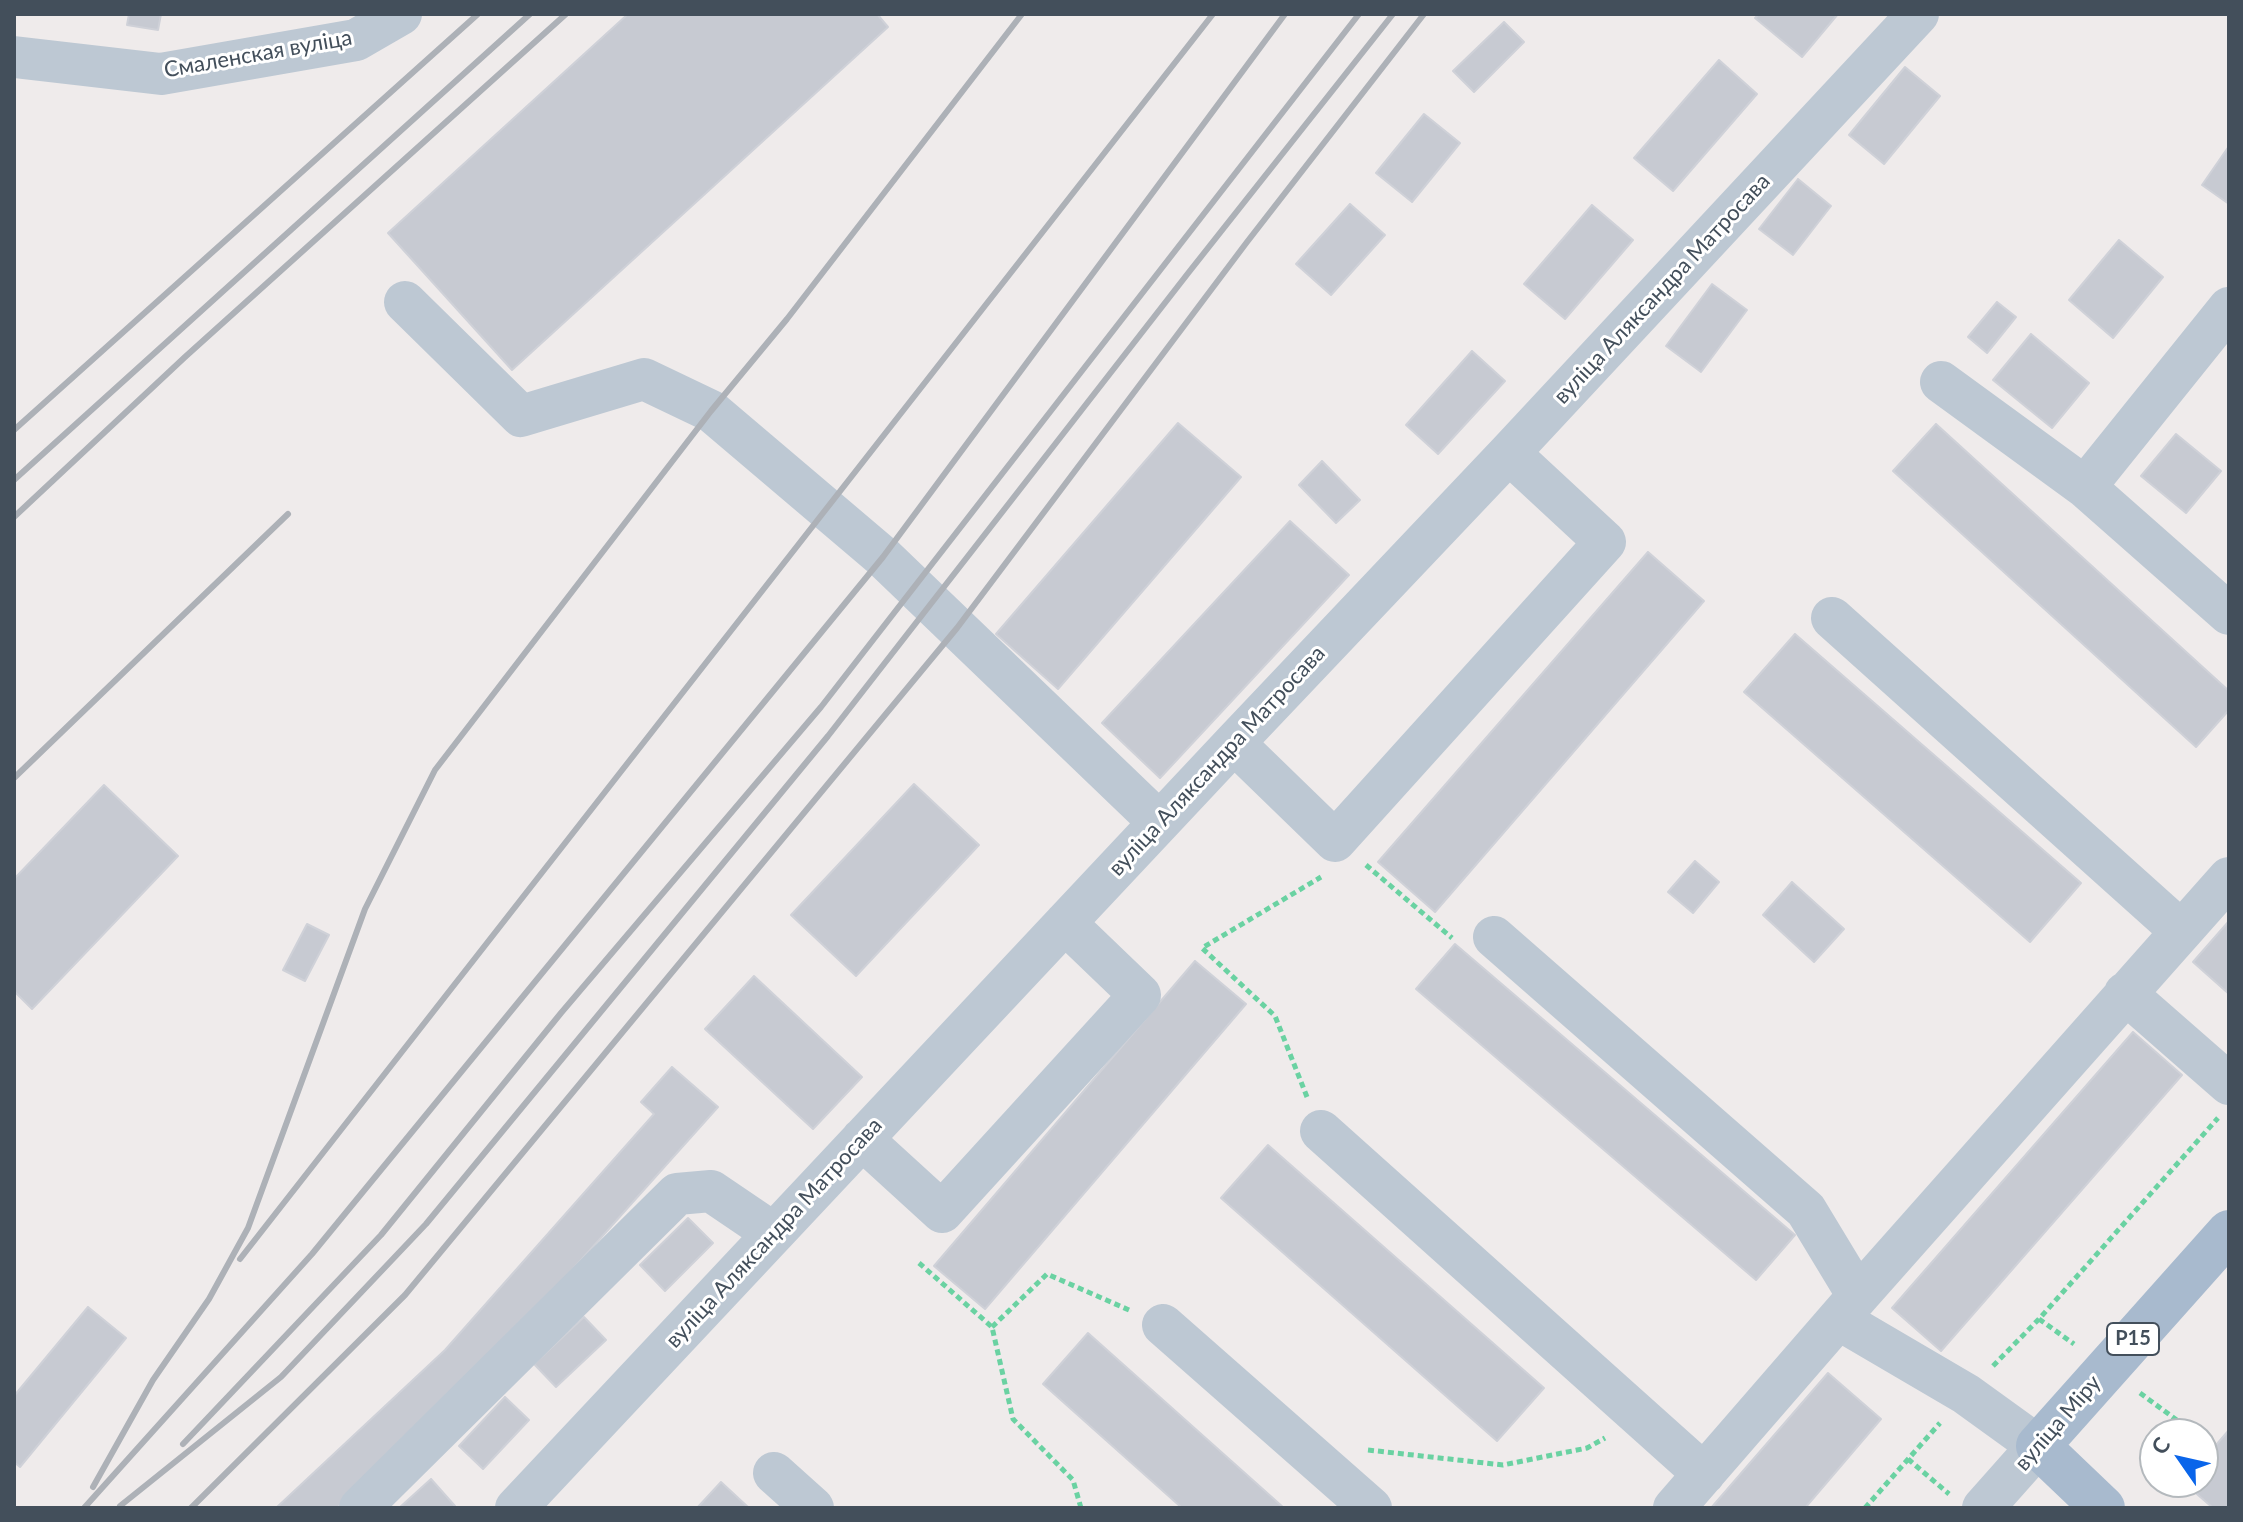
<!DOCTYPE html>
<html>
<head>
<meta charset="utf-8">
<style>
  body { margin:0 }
  #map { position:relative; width:2243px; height:1522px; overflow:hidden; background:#efebeb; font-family:Lato,sans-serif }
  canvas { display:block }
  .frame { position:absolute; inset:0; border:16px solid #434f5b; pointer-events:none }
  .north { position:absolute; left:2139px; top:1418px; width:80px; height:80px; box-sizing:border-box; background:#fff; border:2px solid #b4b9bd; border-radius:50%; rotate:304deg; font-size:22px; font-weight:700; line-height:32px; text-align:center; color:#434f5b }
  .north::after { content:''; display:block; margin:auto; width:28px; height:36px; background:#0a65ea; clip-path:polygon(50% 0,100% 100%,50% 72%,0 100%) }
</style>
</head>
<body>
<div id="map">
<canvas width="2243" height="1522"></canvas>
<div class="frame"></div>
<div class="north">С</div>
</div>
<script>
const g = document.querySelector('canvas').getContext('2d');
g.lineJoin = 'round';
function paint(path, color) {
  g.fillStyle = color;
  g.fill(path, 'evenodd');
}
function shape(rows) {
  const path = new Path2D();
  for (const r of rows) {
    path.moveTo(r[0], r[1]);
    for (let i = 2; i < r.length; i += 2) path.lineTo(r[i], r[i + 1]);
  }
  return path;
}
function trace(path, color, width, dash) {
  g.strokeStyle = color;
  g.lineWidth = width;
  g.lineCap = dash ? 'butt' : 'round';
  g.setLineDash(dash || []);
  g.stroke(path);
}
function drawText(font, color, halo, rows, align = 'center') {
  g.font = font + ' Lato,sans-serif';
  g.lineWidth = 6;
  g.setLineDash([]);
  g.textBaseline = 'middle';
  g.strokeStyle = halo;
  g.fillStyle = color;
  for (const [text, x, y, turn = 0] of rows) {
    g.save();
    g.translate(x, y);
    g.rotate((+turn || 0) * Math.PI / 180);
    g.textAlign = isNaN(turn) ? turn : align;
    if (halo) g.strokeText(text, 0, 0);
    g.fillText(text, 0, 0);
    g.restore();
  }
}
const building = shape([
  [129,14,161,14,158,30,127,25,129,14],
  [628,14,877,14,888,27,512,370,388,233,628,14],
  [1759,14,1838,14,1802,57,1755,18,1759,14],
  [1504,22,1524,42,1474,92,1453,71,1504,22],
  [1719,60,1757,94,1673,191,1634,158,1719,60],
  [1905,67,1940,96,1884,164,1849,135,1905,67],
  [1424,114,1460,143,1412,202,1376,173,1424,114],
  [2229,146,2229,204,2202,185,2229,146],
  [1798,179,1831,206,1793,255,1759,229,1798,179],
  [1350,204,1385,235,1331,295,1296,264,1350,204],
  [1592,205,1633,240,1565,319,1524,284,1592,205],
  [2119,240,2163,277,2113,338,2069,300,2119,240],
  [1712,284,1747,310,1701,372,1666,346,1712,284],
  [1997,302,2016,317,1987,353,1968,337,1997,302],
  [2031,334,2089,383,2052,428,1993,380,2031,334],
  [1472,351,1505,381,1438,454,1406,425,1472,351],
  [1178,423,1241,477,1058,689,996,634,1178,423],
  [1936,424,2229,691,2229,710,2196,747,1893,471,1936,424],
  [2176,434,2221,471,2186,513,2141,476,2176,434],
  [1322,461,1360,500,1336,523,1299,485,1322,461],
  [1290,521,1349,575,1160,778,1102,723,1290,521],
  [1648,552,1704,601,1435,912,1378,862,1648,552],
  [1795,634,2081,883,2030,942,1744,692,1795,634],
  [914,784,979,845,856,976,791,915,914,784],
  [104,785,178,856,32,1009,14,991,14,879,104,785],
  [1695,861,1719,882,1693,913,1668,892,1695,861],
  [1792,882,1844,929,1814,962,1763,915,1792,882],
  [2229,921,2229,994,2193,962,2229,921],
  [307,924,329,935,305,981,283,970,307,924],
  [1455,944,1795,1235,1756,1280,1416,989,1455,944],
  [1195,961,1246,1004,985,1309,934,1266,1195,961],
  [754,976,862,1077,813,1129,705,1029,754,976],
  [2133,1032,2182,1075,1941,1351,1892,1308,2133,1032],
  [672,1067,718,1107,487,1365,337,1508,276,1508,445,1350,654,1114,641,1102,672,1067],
  [1268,1145,1544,1388,1497,1441,1221,1198,1268,1145],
  [688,1218,713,1243,665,1291,640,1265,688,1218],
  [88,1307,126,1338,20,1467,14,1462,14,1396,88,1307],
  [584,1317,606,1340,556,1387,534,1364,584,1317],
  [1088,1333,1284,1508,1182,1508,1043,1384,1088,1333],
  [1828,1373,1881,1419,1805,1508,1711,1508,1828,1373],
  [505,1397,529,1420,483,1469,459,1446,505,1397],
  [2229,1430,2229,1508,2213,1508,2183,1482,2203,1482,2203,1460,2229,1430],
  [431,1479,455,1506,452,1508,399,1508,431,1479],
  [721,1482,749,1508,697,1508,721,1482]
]);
const path = shape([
  [1366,865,1452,938],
  [1307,1097,1275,1016,1202,948,1321,877],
  [919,1263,992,1327,1013,1419,1073,1480,1081,1508],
  [2039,1319,2074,1344],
  [992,1327,1047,1274,1129,1310],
  [1993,1366,2039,1319,2218,1118],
  [2140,1393,2178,1421],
  [1368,1450,1503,1465,1587,1448,1605,1438],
  [1908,1459,1949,1494],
  [1865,1508,1940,1423]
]);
const minor = shape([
  [14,57,161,74,356,40,401,14],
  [405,302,521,416,644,379,711,411,883,557,1159,822],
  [1941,382,2085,487,2229,614],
  [2085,487,2229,308],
  [1832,618,2181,931],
  [1234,743,1335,841,1605,542,1509,453],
  [1494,937,1806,1210,1858,1296],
  [2125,993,2229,1084],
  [1321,1131,1704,1474],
  [862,1139,942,1212,1140,995,1065,923],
  [1838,1319,1966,1394,2038,1446,1983,1508],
  [1163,1325,1371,1508],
  [774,1473,813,1508],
  [360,1508,677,1194,711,1191,773,1233],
  [516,1508,1234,743,1509,453,1918,14],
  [1674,1508,1858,1296,2229,878]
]);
const major = shape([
  [2103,1508,2038,1446,2229,1232]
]);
const rail = shape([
  [14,430,478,14],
  [14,480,530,14],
  [14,517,185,357,566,14],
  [14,778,288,514],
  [240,1259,1213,14],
  [183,1444,381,1235,561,1013,821,707,1359,14],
  [93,1487,153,1380,209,1299,248,1228,365,909,435,770,711,411,787,319,1022,14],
  [120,1506,281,1377,426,1224,828,736,1189,272,1393,14],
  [84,1508,312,1254,883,557,1285,14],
  [191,1508,405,1295,957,628,1247,242,1424,14]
]);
const shields = [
  [2133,1339,52]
];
const shieldNames = [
  ["Р15",2133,1339]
];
const streetNames = [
  ["Смаленская вуліца",258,54,-10],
  ["вуліца Аляксандра Матросава",1662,289,-47],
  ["вуліца Аляксандра Матросава",1217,761,-47],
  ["вуліца Аляксандра Матросава",774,1233,-47],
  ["вуліца Міру",2058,1423,-49]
];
paint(building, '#c7cad2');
trace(building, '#cfd1d8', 2);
trace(path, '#6ad2a2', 5, [6, 4]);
trace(minor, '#bdc8d3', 42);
trace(major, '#a8bace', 44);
trace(rail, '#adb1b7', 6);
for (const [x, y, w] of shields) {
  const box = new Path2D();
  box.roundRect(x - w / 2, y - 16, w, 32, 6);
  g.fillStyle = '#fff';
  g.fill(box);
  trace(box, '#434f5b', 2);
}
drawText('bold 20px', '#434f5b', null, shieldNames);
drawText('22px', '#434f5b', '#fff', streetNames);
</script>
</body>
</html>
